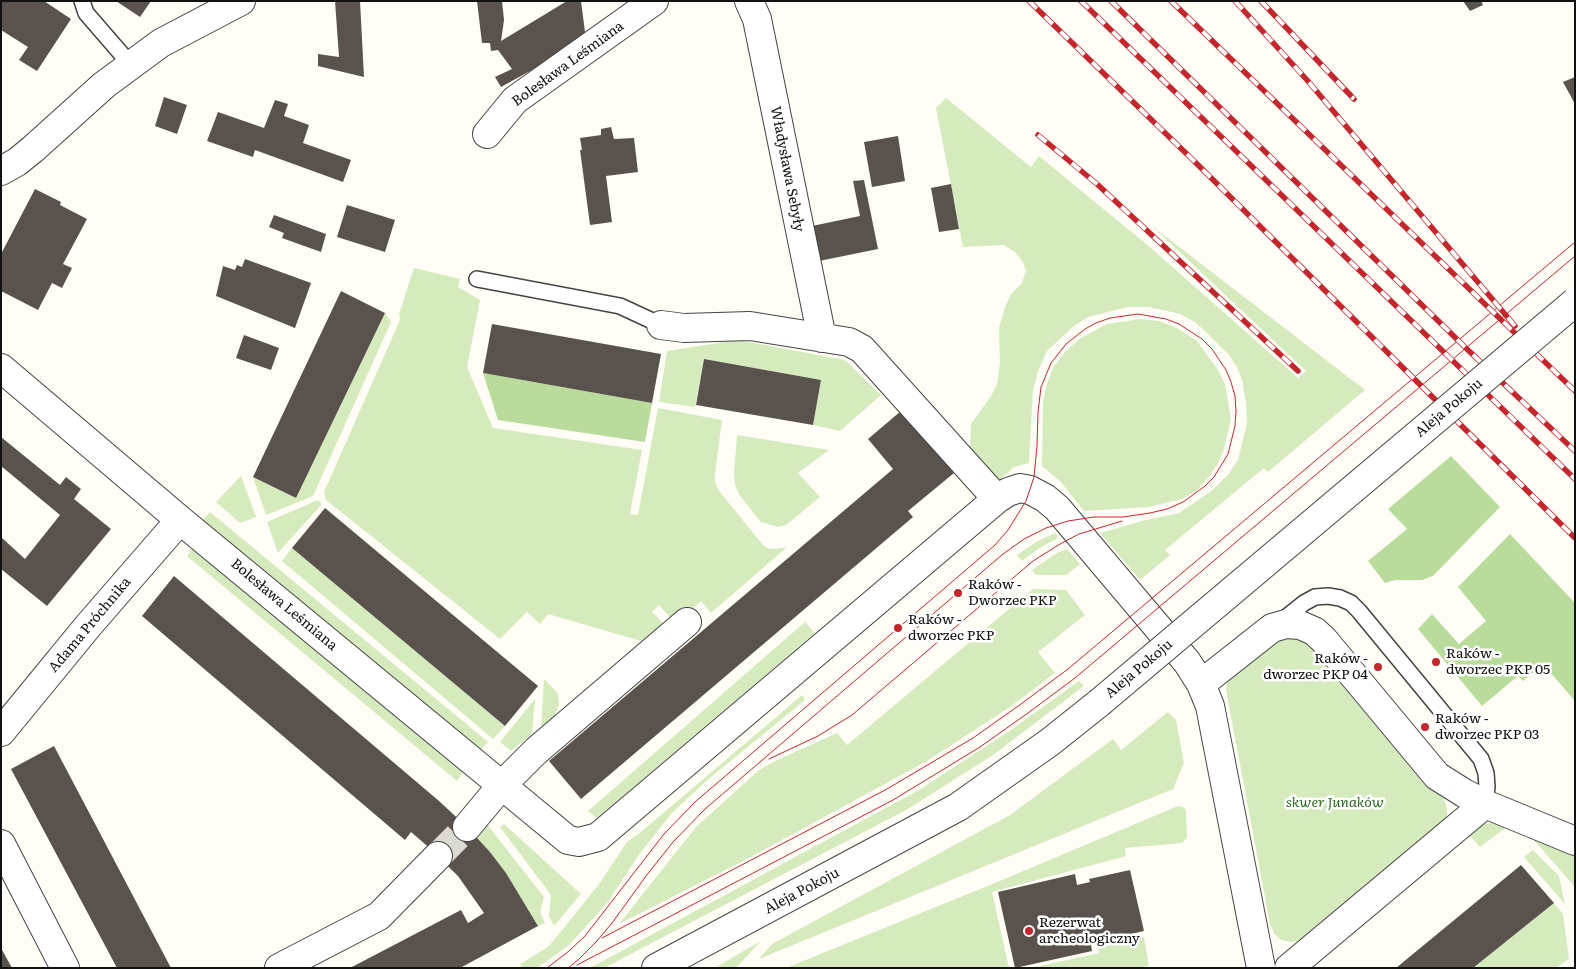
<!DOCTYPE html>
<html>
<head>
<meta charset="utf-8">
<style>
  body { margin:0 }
  #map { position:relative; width:1576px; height:969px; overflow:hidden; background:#fffdf5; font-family:Literata,serif }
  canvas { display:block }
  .frame { position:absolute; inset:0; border:2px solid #111; pointer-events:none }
</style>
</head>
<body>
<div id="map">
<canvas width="1576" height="969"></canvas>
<div class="frame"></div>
</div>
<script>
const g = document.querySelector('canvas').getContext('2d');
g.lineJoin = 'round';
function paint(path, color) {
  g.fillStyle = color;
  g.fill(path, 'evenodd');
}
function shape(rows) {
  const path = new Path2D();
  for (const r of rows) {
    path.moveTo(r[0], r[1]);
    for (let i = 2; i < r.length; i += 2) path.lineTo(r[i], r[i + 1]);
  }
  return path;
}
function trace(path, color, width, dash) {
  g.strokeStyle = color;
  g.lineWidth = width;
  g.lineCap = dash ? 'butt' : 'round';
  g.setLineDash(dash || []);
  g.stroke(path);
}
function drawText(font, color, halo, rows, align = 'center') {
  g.font = font + ' Literata,serif';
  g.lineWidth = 5;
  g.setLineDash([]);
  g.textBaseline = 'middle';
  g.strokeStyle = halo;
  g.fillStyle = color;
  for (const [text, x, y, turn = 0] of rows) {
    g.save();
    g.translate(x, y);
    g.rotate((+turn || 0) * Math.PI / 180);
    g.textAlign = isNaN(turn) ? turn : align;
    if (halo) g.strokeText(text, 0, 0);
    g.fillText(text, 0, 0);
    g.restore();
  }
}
const green = shape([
  [946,98,1031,167,1039,156,1151,248,1298,378,1306,371,1152,226,1365,390,1268,472,1264,468,1165,550,1170,555,1140,580,1100,533,1142,521,1179,513,1210,492,1228,475,1238,460,1247,423,1246,403,1242,380,1237,367,1229,355,1205,331,1195,322,1180,314,1149,307,1128,307,1088,317,1074,326,1047,351,1038,371,1033,390,1029,463,1014,467,999,480,987,475,973,459,970,446,971,424,991,396,997,384,1000,363,999,328,1005,307,1011,294,1022,283,1026,271,1023,262,1015,252,1004,245,963,247,936,108],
  [414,268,460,279,458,287,480,300,467,367,493,428,642,450,630,514,638,515,658,408,722,420,715,474,715,482,719,491,763,545,769,549,786,548,711,613,701,601,676,624,659,605,652,612,665,625,650,638,641,641,548,614,540,624,527,612,500,639,326,500,324,492,400,320,399,314],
  [385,313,391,322,313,496,266,515,253,477,296,498],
  [1141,319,1159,321,1177,328,1197,341,1218,370,1225,384,1231,419,1223,452,1217,465,1208,478,1196,491,1182,499,1149,507,1084,511,1060,481,1042,466,1043,401,1047,384,1053,368,1065,352,1079,339,1107,324],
  [738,340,845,360,881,395,840,431,813,425,821,380,704,359,695,407,659,402,667,351],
  [737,435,829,450,798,473,820,497,786,525,778,527,761,522,740,496,735,485,734,473],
  [241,476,256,517,240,523,216,502],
  [318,500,322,504,278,553,267,522],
  [210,512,488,742,480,750,203,520],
  [1055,533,1058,538,1038,549,1022,561,1017,555,1036,542],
  [193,548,464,771,457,781,187,556],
  [292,548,505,726,493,739,282,561],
  [1067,549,1080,564,1066,575,1036,575,1032,570,1057,553],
  [1033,589,1066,590,1085,615,1038,652,1055,673,1010,707,927,761,747,859,619,924,696,827,759,770,775,761,837,733,847,745],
  [805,622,815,633,597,818,588,811],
  [1284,637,1299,637,1320,648,1444,799,1447,808,1447,816,1445,823,1301,941,1291,942,1281,940,1274,933,1270,924,1226,690,1227,683,1233,673,1273,640],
  [544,679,558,693,559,704,555,715,541,732],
  [1079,681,1084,686,993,755,908,809,604,968,590,968,919,790,1008,732],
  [802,695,805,700,705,782,671,814,638,856,608,902,568,946,537,968,522,968,520,964,548,947,559,934,599,884,627,842,641,832],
  [535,699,532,734,511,751,500,742],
  [1168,712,1176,720,1184,763,1173,789,759,959,772,944,1010,815,1113,739,1121,750],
  [1178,806,1183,807,1186,810,1187,838,1182,843,1125,848,1126,856,992,892,1009,968,786,968,990,885],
  [486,823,544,897,540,912,545,923,538,926,506,873,490,852,474,835],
  [1491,823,1508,826,1480,847,1469,835,1483,824],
  [504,824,581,894,554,926,549,916,551,895,500,827],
  [1532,838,1575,854,1575,887],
  [1533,850,1559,876,1565,904,1524,857],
  [1554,903,1563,914,1569,959,1556,968,1473,968],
  [1144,937,1149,966,1137,968,1031,968,1099,953,1098,947],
  [761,941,736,968,715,968,733,957]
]);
const forest = shape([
  [483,373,652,403,645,442,498,420],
  [1451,456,1500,507,1433,576,1422,580,1395,580,1385,583,1368,561,1407,529,1388,509],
  [1510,534,1575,603,1575,701,1543,664,1523,681,1518,676,1482,706,1418,629,1432,614,1459,644,1486,621,1458,587]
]);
const building = shape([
  [1,1,44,1,71,19,37,71,19,60,28,47,1,30],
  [116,1,151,1,140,17],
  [335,1,360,1,364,77,318,66,318,54,339,57],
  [477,1,502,1,504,20,501,41,567,1,581,1,586,40,501,87,495,77,512,69,498,50,491,51,490,43,482,43],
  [1463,1,1481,1,1483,5,1470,11],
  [1575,77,1575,104,1563,82],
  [164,97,187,105,177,134,155,126],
  [275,100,288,104,284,116,309,125,303,143,351,160,343,182,255,150,253,157,207,141,218,112,264,128],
  [611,127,614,139,634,138,638,172,606,176,612,222,590,225,580,150,582,150,580,138,601,135,601,129],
  [898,136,905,181,872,187,864,142],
  [864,180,878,249,819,261,812,226,860,216,853,181],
  [951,184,959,229,939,232,931,188],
  [35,189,61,202,60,205,87,219,63,264,72,268,62,288,52,283,38,310,1,291,1,254],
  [347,205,395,220,385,252,337,237],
  [274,215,326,234,321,252,282,238,284,233,269,227],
  [245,259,311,283,295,328,216,296,223,266,235,270,237,265,242,267],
  [341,291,385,313,296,498,253,477],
  [492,324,661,354,652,403,483,373],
  [244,335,279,348,271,370,236,358],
  [704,359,821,380,813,425,696,405],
  [901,411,954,473,908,511,913,517,581,799,549,761,893,469,868,439],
  [1,437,60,485,66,477,81,489,74,499,111,529,47,606,1,569,1,537,25,559,60,515,1,466],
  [325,508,538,686,505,726,292,548],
  [174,576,439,801,467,827,490,852,506,873,538,926,460,968,350,968,461,910,468,923,484,913,458,876,425,844,411,832,405,840,142,616],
  [54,746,171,968,117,968,11,769],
  [1521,865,1554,903,1473,968,1396,968],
  [1130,870,1144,931,1101,941,1099,936,1090,938,1092,951,1015,968,998,892,1075,874,1077,885,1090,882,1089,879],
  [1,948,12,968,1,968]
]);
const minorTunnel = shape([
  [438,856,467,827]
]);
const service = shape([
  [82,1,86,13,131,65],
  [477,279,620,306,661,325],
  [1279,623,1304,603,1315,597,1328,596,1340,598,1351,603,1359,611,1481,759,1486,773,1487,787,1485,804]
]);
const minor = shape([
  [749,1,757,19,822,338],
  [487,134,515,100,654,1],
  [1,171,17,162,33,149,104,85,161,43,241,1],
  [661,325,684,328,750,326,849,342,862,349,997,499],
  [1,368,180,520,488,774,568,840,579,842,598,837,997,499,1008,492,1020,488,1030,490,1045,498,1057,508,1187,662,1201,684,1210,706,1261,968],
  [1201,684,1272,628,1286,624,1300,625,1314,631,1324,640,1437,776,1464,793,1485,804,1575,841],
  [1,732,88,626,180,520],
  [467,827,502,785,536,751,687,622],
  [1,844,65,968],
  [279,968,379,916,438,856],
  [1289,968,1485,804]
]);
const tertiary = shape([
  [656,968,958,807,1050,742,1099,703]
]);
const tram = shape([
  [769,759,818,736,852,715,1033,561,1060,544,1079,534,1122,521],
  [602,938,887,789,973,738,1021,704,1068,669,1575,242],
  [577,965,893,800,980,747,1028,713,1075,678,1575,256],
  [547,968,569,951,585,936,664,834,695,802,995,545,1008,530,1026,501,1034,477,1037,446,1038,412,1041,387,1051,363,1066,344,1085,329,1096,323,1110,318,1138,314,1166,319,1179,324,1202,339,1212,349,1226,370,1231,382,1235,396,1236,411,1235,426,1228,454,1214,477,1205,486,1183,502,1167,509,1150,513,1123,517,1094,517,1068,521,1046,528,1024,539,1003,554,705,809,673,842,646,876,612,923,596,942,578,960,568,968]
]);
const rail = shape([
  [1029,1,1193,160,1575,538],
  [1081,1,1575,479],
  [1111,1,1469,351,1575,451],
  [1171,1,1575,391],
  [1235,1,1307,80,1515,326],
  [1261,1,1354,99],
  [1038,135,1097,184,1298,371]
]);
const tertiaryBridge = shape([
  [1099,703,1575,302]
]);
const markers = [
  [958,593,5,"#c4262e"],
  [898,628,5,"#c4262e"],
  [1436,662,5,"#c4262e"],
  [1378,667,5,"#c4262e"],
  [1425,727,5,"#c4262e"],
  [1029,931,5,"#c4262e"]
];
const streetNames = [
  ["Bolesława Leśmiana",568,64,-36],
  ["Władysława Sebyły",787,169,79],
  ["Aleja Pokoju",1449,408,-40],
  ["Bolesława Leśmiana",284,605,40],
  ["Adama Próchnika",90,625,-50],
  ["Aleja Pokoju",1139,669,-40],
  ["Aleja Pokoju",802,891,-28]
];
const poiNames = [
  ["Raków -",968,585],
  ["Dworzec PKP",968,601],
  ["Raków -",908,620],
  ["dworzec PKP",908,636],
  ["Raków -",1446,654],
  ["dworzec PKP 05",1446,670],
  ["Raków -",1368,659,"right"],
  ["dworzec PKP 04",1368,675,"right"],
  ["Raków -",1435,719],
  ["dworzec PKP 03",1435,735],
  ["Rezerwat",1039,923],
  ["archeologiczny",1039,939]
];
const parkNames = [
  ["skwer Junaków",1335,803]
];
paint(green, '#d5ebbd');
paint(forest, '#b9dc9c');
paint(building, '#5a524d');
trace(minorTunnel, '#dbdad3', 28, [28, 14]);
trace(service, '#444', 18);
trace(minor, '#444', 30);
trace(tertiary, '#444', 30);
trace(service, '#fff', 15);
trace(minor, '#fff', 28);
trace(tertiary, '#fff', 28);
trace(tram, '#c4262e', 1);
trace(rail, '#c4262e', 5.5);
trace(rail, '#fff', 4, [11]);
trace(tertiaryBridge, '#444', 30, []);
trace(tertiaryBridge, '#fff', 28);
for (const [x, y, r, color] of markers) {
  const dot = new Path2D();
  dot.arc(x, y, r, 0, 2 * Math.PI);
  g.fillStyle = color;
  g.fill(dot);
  trace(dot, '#fff', 2);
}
drawText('14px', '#111', '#fff', streetNames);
drawText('14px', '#111', '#fff', poiNames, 'left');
drawText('italic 14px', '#2f6b1f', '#fff', parkNames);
</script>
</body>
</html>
